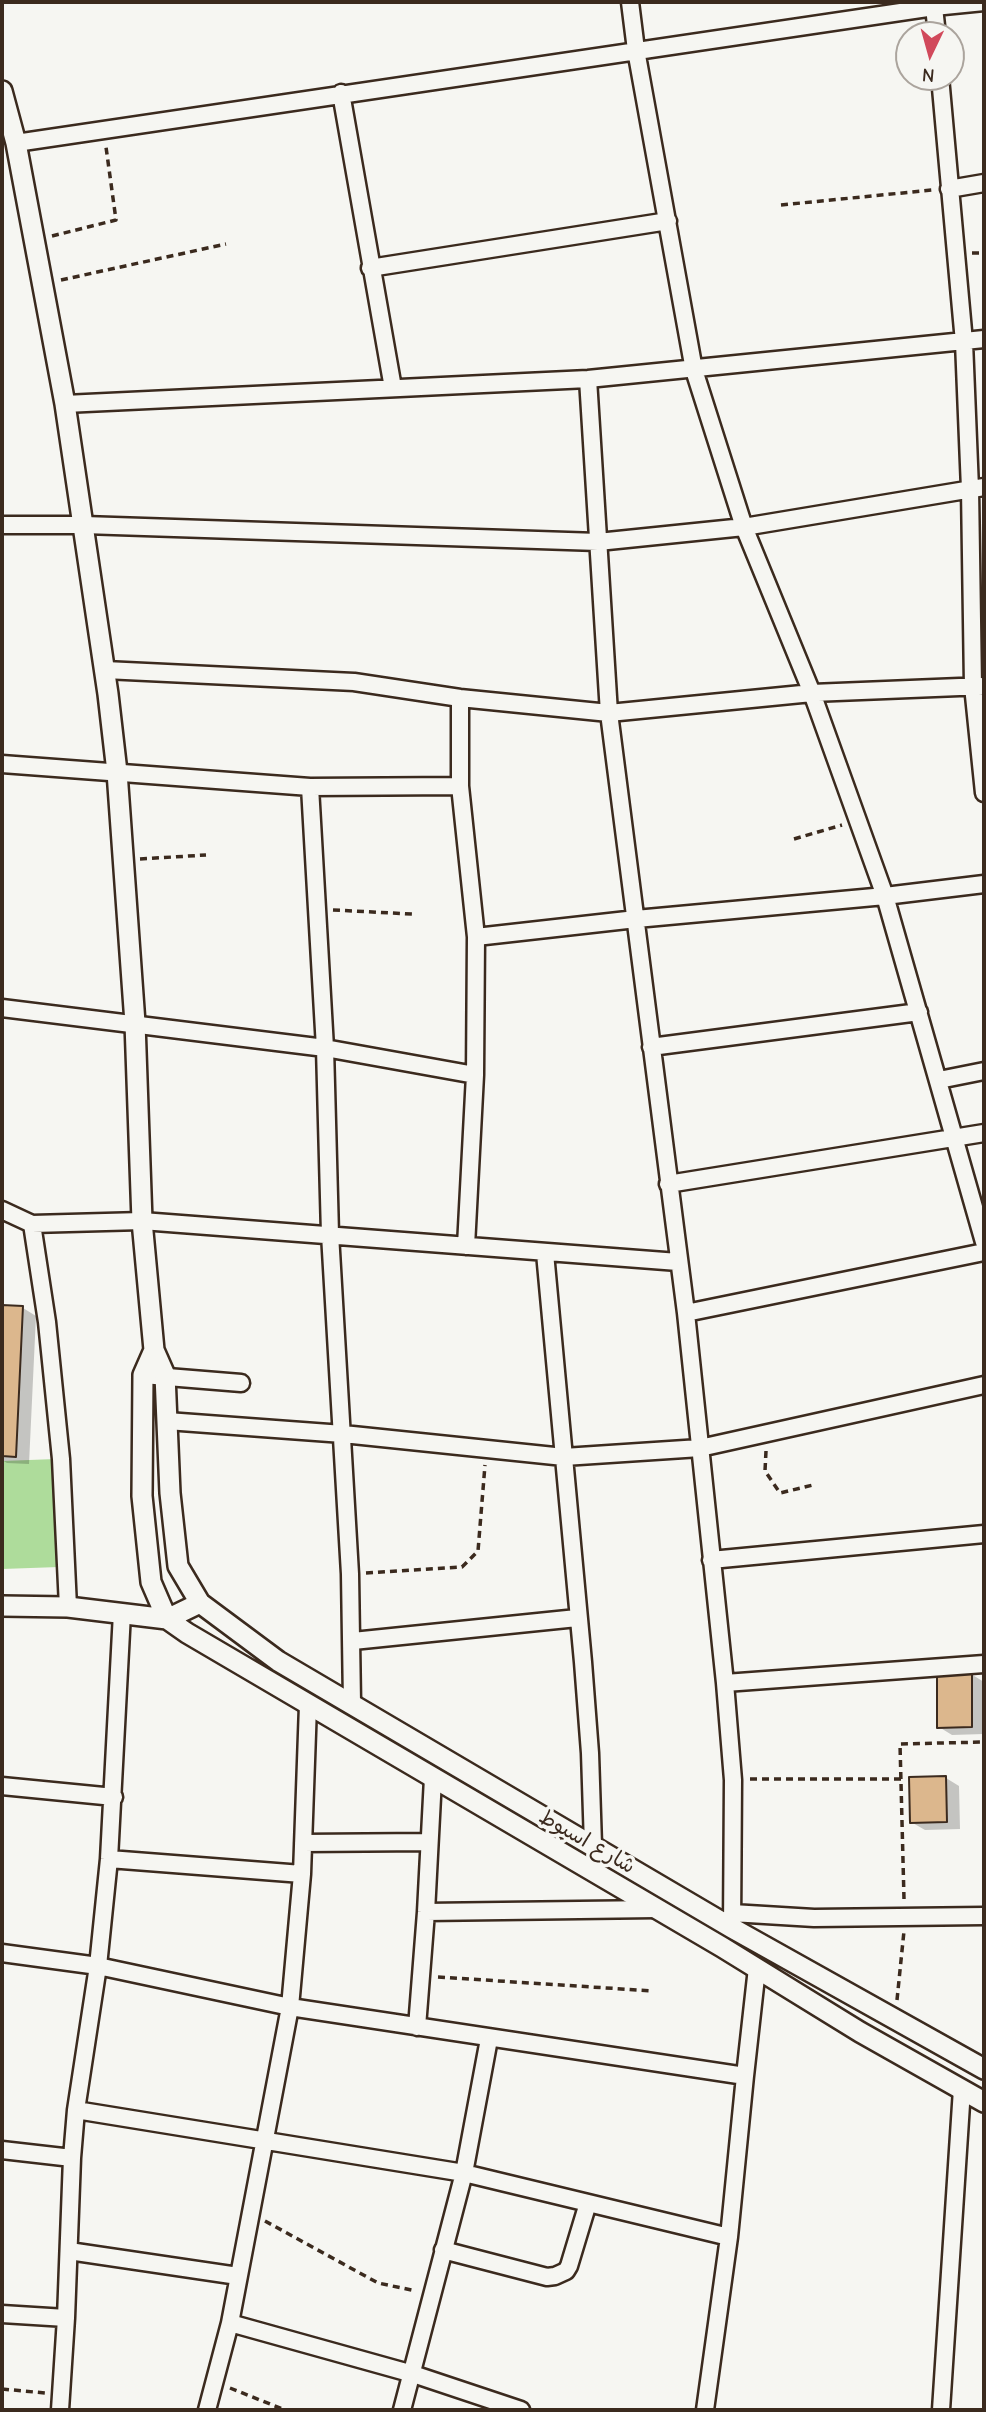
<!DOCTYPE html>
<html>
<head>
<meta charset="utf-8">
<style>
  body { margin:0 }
  #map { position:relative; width:986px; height:2412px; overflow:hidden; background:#f6f6f2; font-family:"Comic Neue",sans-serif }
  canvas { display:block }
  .frame { position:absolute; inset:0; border:4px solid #3b2a1e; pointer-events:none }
  .north { position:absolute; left:895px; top:21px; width:70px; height:70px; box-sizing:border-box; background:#f6f6f2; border:2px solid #aba49d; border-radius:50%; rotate:185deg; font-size:19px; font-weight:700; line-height:28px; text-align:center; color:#3b2a1e }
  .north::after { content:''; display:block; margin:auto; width:24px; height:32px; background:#d1495b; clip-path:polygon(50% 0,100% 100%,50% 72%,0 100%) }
</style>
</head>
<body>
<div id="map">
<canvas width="986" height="2412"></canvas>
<div class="frame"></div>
<div class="north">N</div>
</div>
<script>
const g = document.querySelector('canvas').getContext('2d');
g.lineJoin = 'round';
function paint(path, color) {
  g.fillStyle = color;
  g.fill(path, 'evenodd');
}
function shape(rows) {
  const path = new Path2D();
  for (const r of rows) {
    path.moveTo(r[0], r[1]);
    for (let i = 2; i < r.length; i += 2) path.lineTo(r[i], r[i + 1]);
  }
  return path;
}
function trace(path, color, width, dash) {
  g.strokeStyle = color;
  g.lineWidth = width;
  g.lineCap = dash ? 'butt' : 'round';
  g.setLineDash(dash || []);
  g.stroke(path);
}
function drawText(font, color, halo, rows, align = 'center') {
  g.font = font + ' "Comic Neue","Playpen Sans Arabic",sans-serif';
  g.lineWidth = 7;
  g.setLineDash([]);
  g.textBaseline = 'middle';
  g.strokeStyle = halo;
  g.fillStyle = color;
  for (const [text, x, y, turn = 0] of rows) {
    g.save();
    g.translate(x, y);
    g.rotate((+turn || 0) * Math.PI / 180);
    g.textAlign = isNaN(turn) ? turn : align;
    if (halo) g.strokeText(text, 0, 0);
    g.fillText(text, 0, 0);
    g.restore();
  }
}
const green = shape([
  [56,1459,59,1567,2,1569,2,1461]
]);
const shadow = shape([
  [2,1307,23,1308,36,1316,29,1464,7,1463,2,1460],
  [971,1674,984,1682,984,1734,952,1735,939,1727],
  [946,1778,959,1786,960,1829,925,1830,911,1822]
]);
const building = shape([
  [2,1305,23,1306,16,1457,2,1456,2,1305],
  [972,1672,972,1727,937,1728,937,1673,972,1672],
  [946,1776,947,1822,910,1823,909,1777,946,1776]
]);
const path = shape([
  [781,205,932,190],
  [52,236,116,220,106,147],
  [972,253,984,253],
  [61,280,226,244],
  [794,839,842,825],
  [140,859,206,855],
  [333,910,412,914],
  [766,1451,765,1471,780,1493,813,1485],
  [366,1573,462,1567,478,1551,485,1465],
  [750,1779,902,1779],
  [904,1899,900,1744,984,1742],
  [438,1977,653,1991],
  [897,2000,904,1931],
  [265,2221,378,2283,416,2291],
  [230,2388,285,2410],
  [2,2389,45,2393]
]);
const minor = shape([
  [630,2,636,50,694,370,744,527,812,693,885,896,984,1242],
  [934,7,937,35],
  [940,77,964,342,970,489,973,686,984,793],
  [341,93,393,388],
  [16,143,934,7,984,2],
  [949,189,984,183],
  [370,268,668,221],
  [588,379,609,713,686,1313,725,1683,733,1780,732,1928],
  [65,404,588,379,984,339],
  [2,525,84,525,598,542,744,527,984,487],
  [105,670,354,682,460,698,609,713,812,693,984,686],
  [460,698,460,786,476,937,475,1075,466,1246],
  [2,764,310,787,460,786],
  [310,787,325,1048,330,1234,350,1574,352,1703],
  [476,937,636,919,885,896,984,884],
  [2,1008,325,1048,475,1075],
  [651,1047,919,1012],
  [939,1080,984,1071],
  [668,1184,984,1133],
  [2,1210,32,1224,142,1221,678,1262],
  [32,1224,47,1322,61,1459,68,1607],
  [545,1253,583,1662,590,1753,593,1845],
  [686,1313,984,1252],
  [143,1375,241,1383],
  [167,1421,343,1434,564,1457,700,1448,984,1385],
  [711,1560,984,1534],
  [353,1641,577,1618],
  [725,1683,984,1664],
  [2,1786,114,1797],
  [303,1843,428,1842],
  [109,1859,302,1874],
  [426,1912,656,1909],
  [732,1913,814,1918,984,1916],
  [2,1953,98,1966,290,2007,745,2076,757,1968],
  [417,2027,426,1912,433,1778],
  [76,2110,464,2173,729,2237],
  [2,2150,72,2158],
  [443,2250,547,2277,555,2276,566,2271,569,2266,588,2203],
  [69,2251,238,2276],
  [2,2314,66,2318],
  [230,2323,413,2374,521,2410],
  [60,2410,66,2318,72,2158,76,2110,98,1966,109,1859,122,1613],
  [207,2410,230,2323,290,2007,302,1874,308,1705],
  [402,2410,464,2173,489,2039],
  [705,2410,729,2237,745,2076],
  [941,2410,962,2089]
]);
const tertiary = shape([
  [2,91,16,143,65,404,108,694,117,772,135,1023,142,1221,154,1350,165,1375,170,1493,178,1566,200,1603,278,1661,732,1928,984,2069],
  [154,1350,143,1375,142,1496,151,1582,167,1619,187,1633,722,1947,860,2032,984,2102],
  [2,1606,68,1607,167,1619,200,1603]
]);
const streetNames = [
  ["شارع اسيوط",587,1842,30]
];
paint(green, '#aedc9b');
paint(shadow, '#0003');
paint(building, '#dcb78d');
trace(building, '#3b2a1e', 2);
trace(minor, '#3b2a1e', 21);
trace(tertiary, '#3b2a1e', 24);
trace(path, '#3b2a1e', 3.5, [7, 5]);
trace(minor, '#f6f6f2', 16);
trace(tertiary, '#f6f6f2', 19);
drawText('21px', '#3b2a1e', '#f6f6f2', streetNames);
</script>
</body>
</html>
